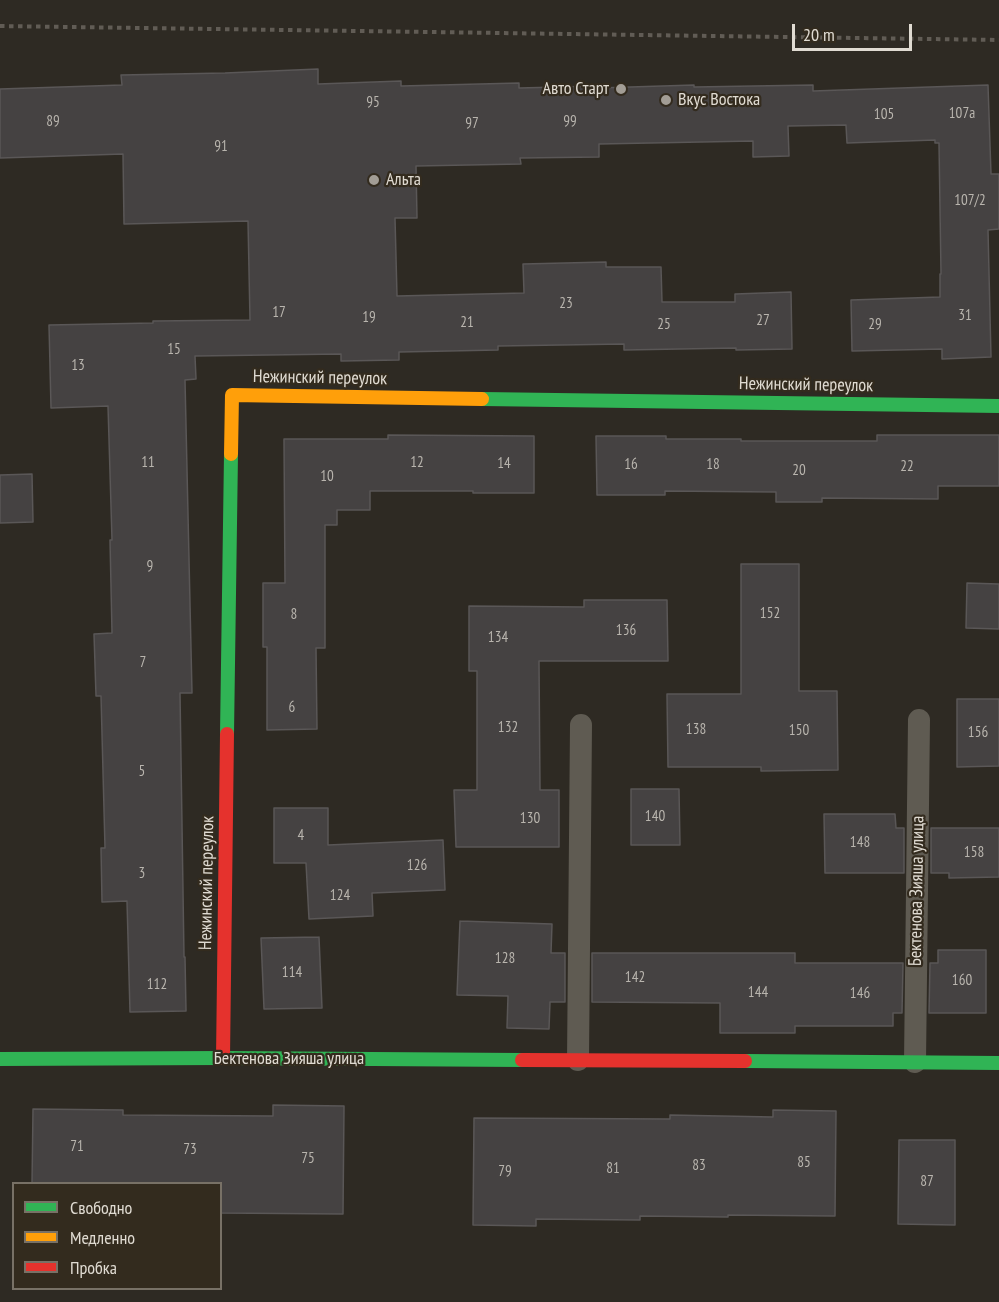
<!DOCTYPE html>
<html>
<head>
<meta charset="utf-8">
<style>
  body { margin:0 }
  #map { position:relative; width:999px; height:1302px; overflow:hidden; background:#2e2a23; font-family:"PT Sans Narrow",sans-serif }
  canvas { display:block }
  .legend { position:absolute; left:12px; top:1182px; width:210px; height:108px; box-sizing:border-box; background:#332b1e; border:2px solid #787166; margin:0; padding:8px 10px; list-style:none; font-size:18px; color:#e0dbd2 }
  .legend li { display:flex; align-items:center; gap:12px; height:30px }
  .legend b { width:30px; border:2px solid #787166 }
  .scale { position:absolute; left:792px; top:24px; width:120px; height:27px; box-sizing:border-box; border:3px solid #e0dbd2; border-top:0; padding-left:8px; font-size:18px; line-height:21px; white-space:nowrap; color:#e0dbd2; -webkit-text-stroke:4px #332b1e; paint-order:stroke }
</style>
</head>
<body>
<div id="map">
<canvas width="999" height="1302"></canvas>
<ul class="legend">
<li><b style="height:8px;background:#30b455"></b>Свободно</li>
<li><b style="height:8px;background:#ff9f0a"></b>Медленно</li>
<li><b style="height:8px;background:#e5322d"></b>Пробка</li>
</ul>
<div class="scale">20 m</div>
</div>
<script>
const g = document.querySelector('canvas').getContext('2d');
g.lineJoin = 'round';
function paint(path, color) {
  g.fillStyle = color;
  g.fill(path, 'evenodd');
}
function shape(rows) {
  const path = new Path2D();
  for (const r of rows) {
    path.moveTo(r[0], r[1]);
    for (let i = 2; i < r.length; i += 2) path.lineTo(r[i], r[i + 1]);
  }
  return path;
}
function trace(path, color, width, dash) {
  g.strokeStyle = color;
  g.lineWidth = width;
  g.lineCap = dash ? 'butt' : 'round';
  g.setLineDash(dash || []);
  g.stroke(path);
}
function drawText(font, color, halo, rows, align = 'center') {
  g.font = font + ' "PT Sans Narrow",sans-serif';
  g.lineWidth = 4.5;
  g.setLineDash([]);
  g.textBaseline = 'middle';
  g.strokeStyle = halo;
  g.fillStyle = color;
  for (const [text, x, y, turn = 0] of rows) {
    g.save();
    g.translate(x, y);
    g.rotate((+turn || 0) * Math.PI / 180);
    g.textAlign = isNaN(turn) ? turn : align;
    if (halo) g.strokeText(text, 0, 0);
    g.fillText(text, 0, 0);
    g.restore();
  }
}
const building = shape([
  [318,69,318,84,401,81,401,86,519,83,519,88,598,86,598,88,694,85,694,87,813,85,813,91,988,85,991,174,999,174,999,229,988,230,991,357,942,359,942,349,852,351,851,300,940,297,940,274,941,274,939,143,935,143,935,140,847,143,846,125,788,126,789,156,753,157,753,141,599,144,599,157,520,158,521,164,416,166,417,218,395,218,397,296,524,293,523,264,606,262,606,267,661,267,662,302,735,302,735,294,791,292,792,349,736,350,736,348,624,350,624,344,498,346,498,350,399,352,399,360,341,361,341,354,195,356,196,379,185,380,192,693,180,693,184,957,185,957,186,1011,130,1012,127,901,102,902,101,848,105,848,101,696,96,696,94,634,112,633,110,540,112,540,108,406,51,408,49,325,153,323,153,321,250,320,248,221,124,224,123,154,0,158,0,89,122,85,121,75,225,73,318,69],
  [388,435,534,436,534,493,473,493,473,491,370,491,370,510,337,510,337,525,325,525,325,648,316,648,317,729,267,730,267,647,263,647,263,583,285,583,284,439,388,439,388,435],
  [877,435,999,435,999,486,938,486,938,499,822,498,822,502,776,502,776,492,665,491,665,495,597,495,596,436,666,436,666,439,741,439,741,441,877,441,877,435],
  [32,474,33,522,0,523,0,475,32,474],
  [741,564,799,564,799,691,837,691,838,770,761,771,761,767,668,767,667,694,741,694,741,564],
  [967,583,999,584,999,629,966,628,967,583],
  [584,600,667,600,668,661,539,661,540,790,559,790,559,847,456,847,454,790,477,790,477,671,469,671,469,606,584,607,584,600],
  [957,699,999,699,999,766,957,767,957,699],
  [631,789,679,789,680,845,631,845,631,789],
  [274,808,328,808,328,845,443,840,445,890,372,893,373,916,309,919,306,863,274,863,274,808],
  [824,814,895,814,896,828,904,828,904,873,825,873,824,814],
  [931,828,999,828,999,877,949,878,949,873,931,873,931,828],
  [460,921,552,924,551,953,565,953,565,1002,550,1002,549,1029,507,1028,508,996,457,995,460,921],
  [319,937,322,1008,264,1009,261,938,319,937],
  [938,950,986,950,986,1013,929,1013,930,963,938,963,938,950],
  [592,953,795,953,795,963,903,963,902,1013,893,1013,893,1026,795,1026,795,1033,720,1033,720,1003,592,1002,592,953],
  [273,1105,344,1106,343,1214,220,1213,220,1184,32,1184,33,1109,123,1110,123,1115,273,1116,273,1105],
  [773,1110,836,1111,835,1216,728,1215,728,1217,640,1216,640,1220,536,1219,536,1226,473,1225,474,1118,670,1119,670,1115,773,1117,773,1110],
  [899,1140,955,1140,955,1225,898,1224,899,1140]
]);
const path = shape([
  [0,26,999,40]
]);
const lane = shape([
  [578,1060,581,725],
  [915,1062,919,720]
]);
const fast = shape([
  [482,399,999,406],
  [227,734,231,454],
  [0,1059,223,1058,522,1060],
  [745,1061,999,1063]
]);
const slow = shape([
  [231,454,232,395,482,399]
]);
const jam = shape([
  [223,1058,227,734],
  [522,1060,745,1061]
]);
const markers = [
  [621,89,6,"#a29d95"],
  [666,100,6,"#a29d95"],
  [374,180,6,"#a29d95"]
];
const numberNames = [
  ["95",373,103],
  ["107а",962,114],
  ["105",884,115],
  ["89",53,122],
  ["99",570,122],
  ["97",472,124],
  ["91",221,147],
  ["107/2",970,201],
  ["23",566,304],
  ["17",279,313],
  ["31",965,316],
  ["19",369,318],
  ["27",763,321],
  ["21",467,323],
  ["25",664,325],
  ["29",875,325],
  ["15",174,350],
  ["13",78,366],
  ["11",148,463],
  ["12",417,463],
  ["14",504,464],
  ["16",631,465],
  ["18",713,465],
  ["22",907,467],
  ["20",799,471],
  ["10",327,477],
  ["9",150,567],
  ["152",770,614],
  ["8",294,615],
  ["136",626,631],
  ["134",498,638],
  ["7",143,663],
  ["6",292,708],
  ["132",508,728],
  ["138",696,730],
  ["150",799,731],
  ["156",978,733],
  ["5",142,772],
  ["140",655,817],
  ["130",530,819],
  ["4",301,836],
  ["148",860,843],
  ["158",974,853],
  ["126",417,866],
  ["3",142,874],
  ["124",340,896],
  ["128",505,959],
  ["114",292,973],
  ["142",635,978],
  ["160",962,981],
  ["112",157,985],
  ["144",758,993],
  ["146",860,994],
  ["71",77,1147],
  ["73",190,1150],
  ["75",308,1159],
  ["85",804,1163],
  ["83",699,1166],
  ["81",613,1169],
  ["79",505,1172],
  ["87",927,1182]
];
const poiNames = [
  ["Авто Старт",609,89,"right"],
  ["Вкус Востока",678,100],
  ["Альта",386,180]
];
const streetNames = [
  ["Нежинский переулок",320,378,1],
  ["Нежинский переулок",806,385,1],
  ["Нежинский переулок",207,883,-89],
  ["Бектенова Зияша улица",917,891,-89],
  ["Бектенова Зияша улица",289,1059]
];
paint(building, '#454242');
trace(building, '#5a5757', 1.5);
trace(path, '#615c55', 4, [4.5, 4.5]);
trace(lane, '#5f5b52', 22);
trace(fast, '#30b455', 14);
trace(slow, '#ff9f0a', 14);
trace(jam, '#e5322d', 14);
for (const [x, y, r, color] of markers) {
  const dot = new Path2D();
  dot.arc(x, y, r, 0, 2 * Math.PI);
  g.fillStyle = color;
  g.fill(dot);
  trace(dot, '#332b1e', 2);
}
drawText('15px', '#b9b5ae', null, numberNames);
drawText('18px', '#e0dbd2', '#332b1e', poiNames, 'left');
drawText('18px', '#e0dbd2', '#332b1e', streetNames);
</script>
</body>
</html>
